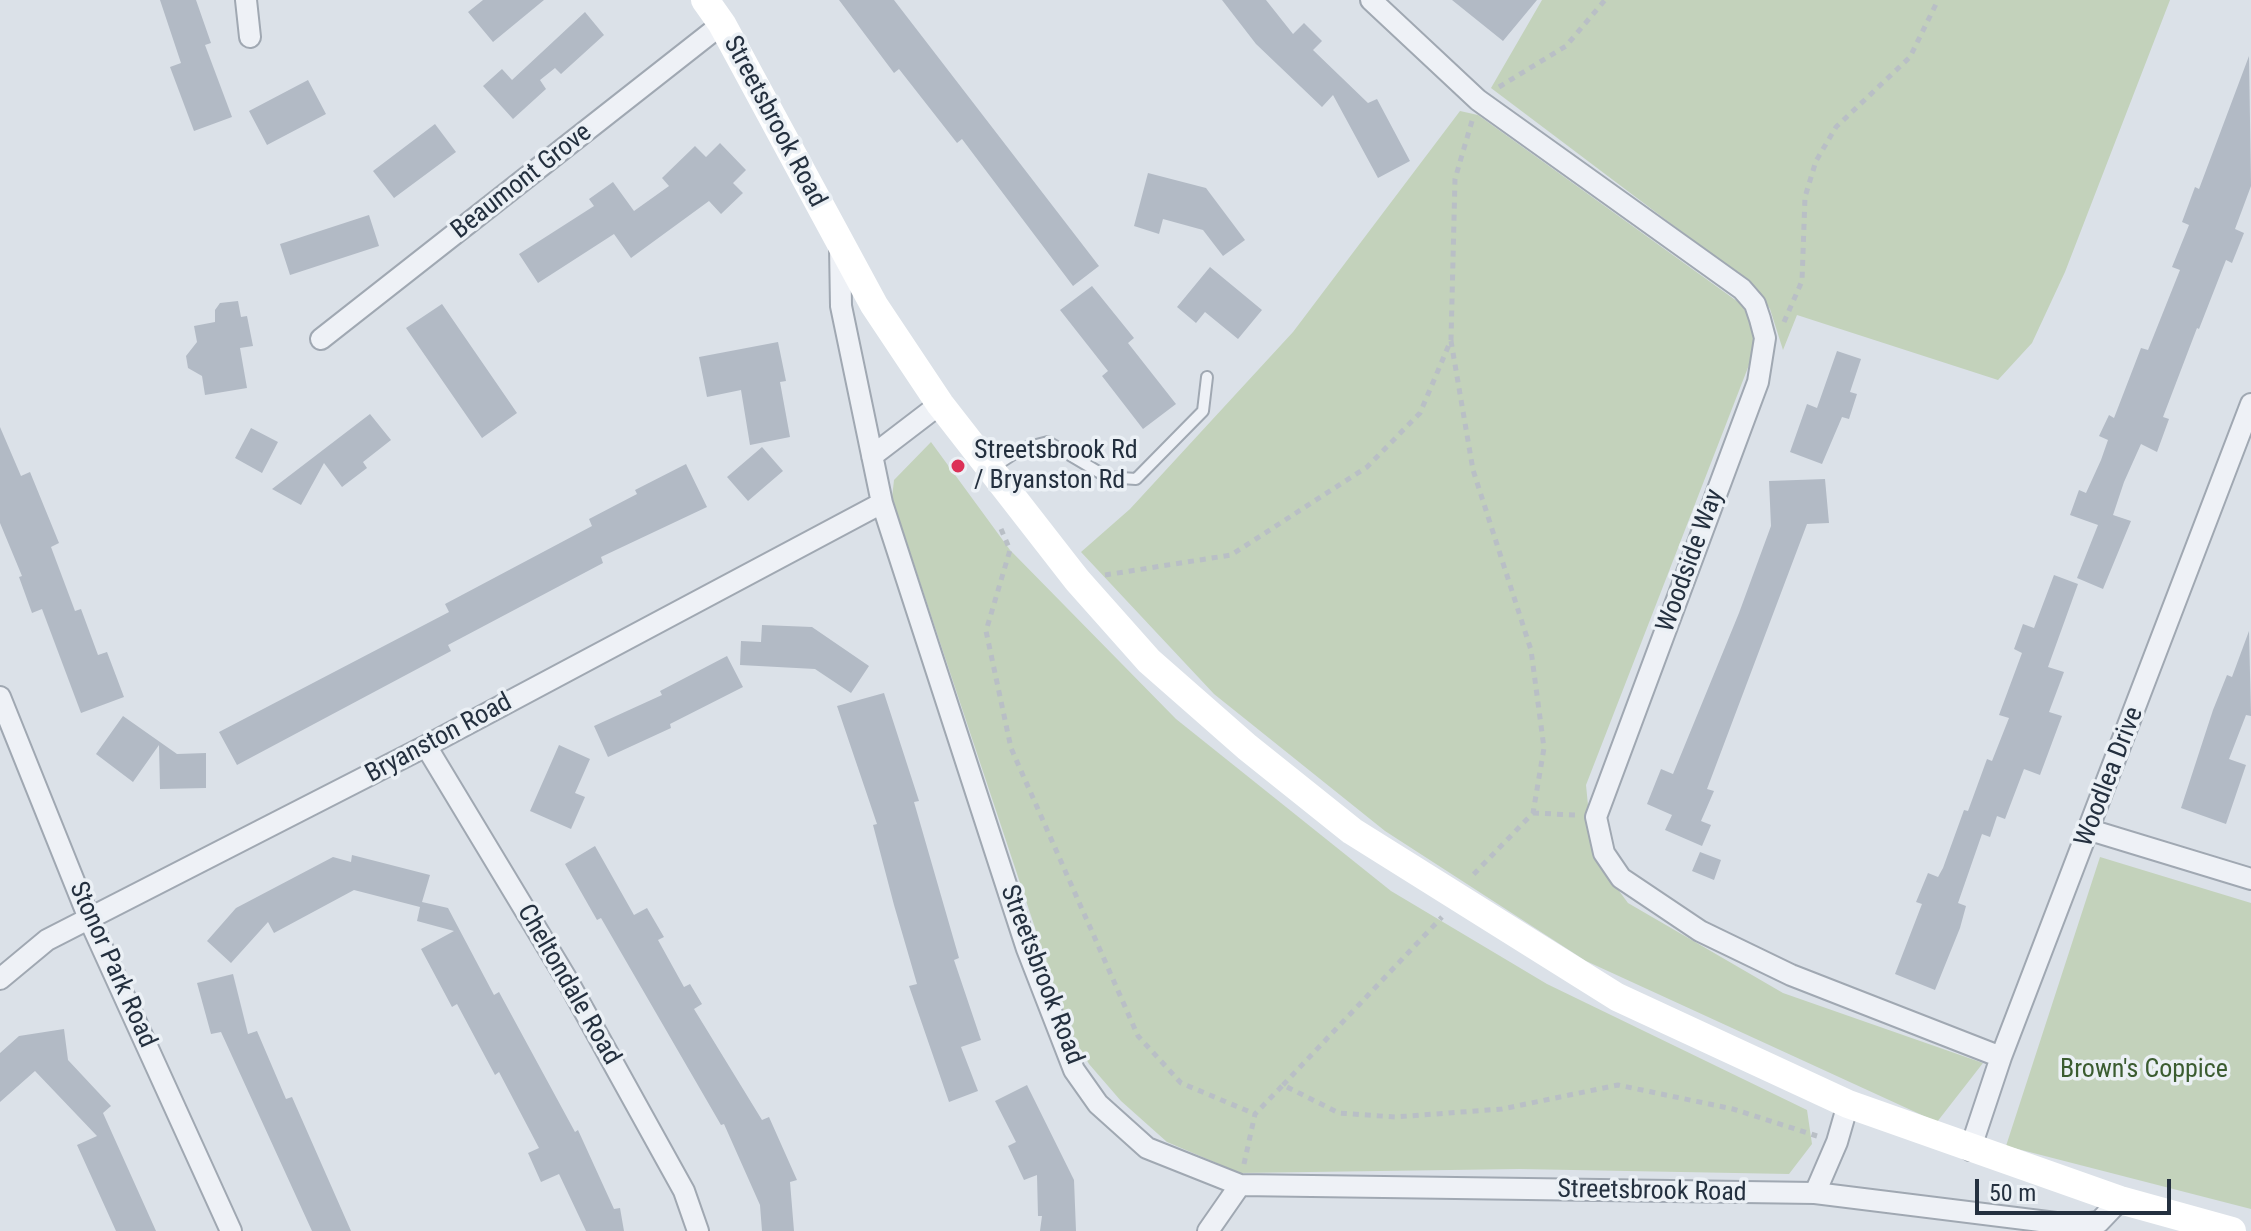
<!DOCTYPE html>
<html>
<head>
<meta charset="utf-8">
<style>
  body { margin:0 }
  #map { position:relative; width:2251px; height:1231px; overflow:hidden; background:#dbe1e8; font-family:"Roboto Condensed",sans-serif }
  canvas { display:block }
  .scale { position:absolute; left:1975px; top:1179px; width:196px; height:36px; box-sizing:border-box; border:4px solid #24303f; border-top:0; padding-left:10px; font-size:24px; line-height:28px; white-space:nowrap; color:#24303f; -webkit-text-stroke:6px #ebf0f5; paint-order:stroke }
</style>
</head>
<body>
<div id="map">
<canvas width="2251" height="1231"></canvas>
<div class="scale">50 m</div>
</div>
<script>
const g = document.querySelector('canvas').getContext('2d');
g.lineJoin = 'round';
function paint(path, color) {
  g.fillStyle = color;
  g.fill(path, 'evenodd');
}
function shape(rows) {
  const path = new Path2D();
  for (const r of rows) {
    path.moveTo(r[0], r[1]);
    for (let i = 2; i < r.length; i += 2) path.lineTo(r[i], r[i + 1]);
  }
  return path;
}
function trace(path, color, width, dash) {
  g.strokeStyle = color;
  g.lineWidth = width;
  g.lineCap = dash ? 'butt' : 'round';
  g.setLineDash(dash || []);
  g.stroke(path);
}
function drawText(font, color, halo, rows, align = 'center') {
  g.font = font + ' "Roboto Condensed",sans-serif';
  g.lineWidth = 7;
  g.setLineDash([]);
  g.textBaseline = 'middle';
  g.strokeStyle = halo;
  g.fillStyle = color;
  for (const [text, x, y, turn = 0] of rows) {
    g.save();
    g.translate(x, y);
    g.rotate((+turn || 0) * Math.PI / 180);
    g.textAlign = isNaN(turn) ? turn : align;
    if (halo) g.strokeText(text, 0, 0);
    g.fillText(text, 0, 0);
    g.restore();
  }
}
const green = shape([
  [1542,0,2170,0,2065,272,2032,343,1998,380,1797,315,1783,350,1770,309,1755,287,1491,88],
  [1460,111,1478,115,1741,304,1752,322,1754,352,1586,785,1593,856,1628,903,1783,993,1983,1063,1937,1122,1586,961,1385,831,1214,694,1081,552,1130,509,1293,332],
  [931,442,1010,550,1176,719,1391,891,1547,984,1807,1110,1812,1144,1789,1174,1519,1169,1240,1173,1167,1142,1121,1101,1089,1064,1069,1030,892,498,894,480],
  [2100,857,2251,903,2251,1209,2006,1146]
]);
const building = shape([
  [160,0,196,0,211,43,205,45,232,117,194,131,170,67,181,63],
  [483,0,544,0,493,42,468,12],
  [839,0,894,0,1099,266,1073,286,962,139,957,143,899,69,894,73],
  [1222,0,1266,0,1293,34,1304,23,1322,41,1313,50,1368,103,1377,99,1410,161,1378,178,1333,95,1322,107,1256,44],
  [1452,0,1537,0,1503,41],
  [585,12,604,35,561,74,555,68,540,80,546,89,513,119,483,86,502,69,512,80],
  [2249,56,2251,186,2235,229,2244,233,2232,263,2226,260,2199,329,2197,328,2163,417,2169,419,2157,452,2141,444,2124,482,2113,515,2131,521,2103,589,2077,578,2098,525,2070,515,2079,490,2086,493,2101,460,2108,440,2099,436,2109,415,2114,418,2141,348,2148,350,2180,270,2172,267,2189,225,2182,222,2195,187,2199,189],
  [308,80,326,114,267,145,249,111],
  [435,124,456,152,394,198,373,171],
  [720,143,746,170,733,183,743,193,721,214,709,201,631,258,614,234,538,283,519,254,594,206,589,199,613,182,634,211,669,186,662,178,695,146,706,157],
  [1148,173,1206,188,1245,240,1223,256,1203,230,1163,219,1159,234,1134,226],
  [369,215,379,246,290,275,280,244],
  [1210,267,1262,310,1238,339,1205,312,1196,323,1177,307],
  [1092,286,1134,338,1128,343,1176,404,1143,429,1102,376,1108,371,1060,310],
  [238,301,241,317,247,316,253,346,240,348,247,388,205,395,202,376,188,368,186,356,197,342,194,326,215,322,215,310,220,303],
  [442,304,517,413,482,438,406,328],
  [778,342,786,381,780,382,790,437,750,445,741,390,707,397,699,357],
  [1837,351,1861,359,1850,392,1857,394,1849,419,1842,417,1822,464,1790,452,1807,404,1817,408],
  [370,414,391,440,363,462,367,468,342,487,324,463,301,505,272,489],
  [0,427,21,476,30,472,59,543,51,547,75,611,81,609,98,655,107,652,124,697,81,713,42,609,32,613,19,577,22,576,0,523],
  [251,428,278,442,262,473,235,458],
  [762,447,783,471,748,501,727,477],
  [686,464,707,507,601,557,603,563,448,645,451,651,237,765,219,732,449,612,445,604,592,526,589,519,637,494,635,490],
  [1825,479,1829,523,1807,524,1707,789,1714,791,1701,821,1711,825,1702,846,1665,830,1672,815,1647,804,1661,769,1673,774,1739,613,1771,526,1769,481],
  [2054,575,2078,584,2048,667,2064,672,2049,712,2062,716,2040,775,2024,769,2005,819,1997,816,1990,837,1982,834,1958,903,1966,906,1960,928,1935,990,1895,974,1922,904,1916,902,1928,873,1938,877,1943,868,1964,810,1968,811,1987,759,1992,761,2009,718,1999,715,2022,653,2014,649,2023,624,2034,628],
  [762,625,812,627,869,666,851,693,815,669,740,665,741,641,761,642],
  [2249,631,2251,716,2246,715,2229,759,2246,765,2226,824,2181,808,2213,710,2227,675,2232,677],
  [727,656,743,687,670,724,671,728,608,757,594,726,662,695,660,691],
  [884,693,919,801,914,802,959,958,954,960,981,1040,961,1047,978,1091,949,1102,909,986,917,984,894,905,873,825,877,824,837,706],
  [123,716,177,754,206,753,206,788,160,789,159,745,133,782,96,754],
  [559,745,590,759,575,793,585,797,571,829,530,811],
  [595,846,634,915,647,908,664,937,658,940,684,987,690,984,702,1004,694,1009,762,1120,769,1117,797,1180,790,1182,794,1231,762,1231,760,1205,724,1124,721,1125,601,918,597,920,565,864],
  [1700,852,1721,860,1714,880,1692,871],
  [352,855,430,875,422,902,448,908,494,995,499,992,575,1132,578,1130,614,1209,620,1208,624,1231,586,1231,559,1174,541,1182,528,1153,539,1148,499,1072,495,1075,457,1004,452,1007,421,949,454,931,417,921,420,907,354,890,274,933,268,922,231,963,207,941,236,908,333,857,351,862],
  [233,974,248,1034,257,1031,286,1099,292,1097,351,1231,312,1231,221,1032,211,1034,197,983],
  [64,1029,68,1060,111,1106,103,1113,156,1231,116,1231,77,1145,97,1136,35,1071,0,1102,0,1053,19,1036],
  [1027,1085,1074,1180,1076,1231,1040,1231,1042,1216,1038,1216,1037,1175,1024,1180,1008,1146,1016,1142,995,1101]
]);
const path = shape([
  [1499,87,1566,46,1605,0],
  [1784,322,1802,281,1805,197,1816,161,1836,127,1910,57,1938,0],
  [1451,341,1473,470,1531,650,1544,748,1533,813,1471,877],
  [1001,529,1010,550,986,631,1011,748,1138,1036,1181,1083,1255,1114],
  [1105,575,1231,555,1367,467,1420,413,1451,340,1455,179,1472,121],
  [1533,813,1575,815],
  [1283,1085,1442,917],
  [1244,1164,1255,1114,1283,1085,1339,1113,1395,1117,1502,1109,1618,1085,1733,1109,1817,1136]
]);
const lane = shape([
  [992,468,1021,449,1048,442,1107,477,1136,479,1203,411,1207,377]
]);
const street = shape([
  [246,0,250,37],
  [1371,0,1478,100,1742,289,1755,304,1760,319,1765,338,1758,382,1596,817,1604,853,1621,878,1700,931,1791,975,2001,1057],
  [840,246,841,306,882,503,1027,949,1074,1070,1098,1104,1147,1148,1240,1185,1815,1193,2072,1225,2099,1222,2120,1200],
  [321,339,722,24],
  [872,456,940,404],
  [0,697,90,921,231,1231],
  [426,746,566,978,684,1191,698,1231],
  [2090,830,2251,879],
  [0,979,47,940,426,746,882,503],
  [1970,1150,2001,1057,2251,404],
  [1815,1193,1837,1142,1848,1104],
  [1208,1231,1240,1185]
]);
const secondary = shape([
  [705,0,722,24,874,305,940,404,1077,580,1149,661,1247,747,1352,831,1617,997,1848,1104,2120,1200,2232,1231]
]);
const markers = [
  [958,466,8,"#dc3157"]
];
const streetNames = [
  ["Streetsbrook Road",774,122,62],
  ["Beaumont Grove",522,182,-38],
  ["Woodside Way",1691,561,-70],
  ["Bryanston Road",439,739,-28],
  ["Woodlea Drive",2110,777,-69],
  ["Stonor Park Road",112,965,66],
  ["Streetsbrook Road",1041,975,69],
  ["Cheltondale Road",568,985,60],
  ["Streetsbrook Road",1652,1192,1]
];
const poiNames = [
  ["Streetsbrook Rd",974,451],
  ["/ Bryanston Rd",974,481]
];
const parkNames = [
  ["Brown's Coppice",2144,1070]
];
paint(green, '#c3d2bb');
paint(building, '#b2bac5');
trace(lane, '#a0a8b2', 14);
trace(street, '#a0a8b2', 24);
trace(path, '#b9bfc6', 5, [6, 6]);
trace(lane, '#eef1f6', 10);
trace(street, '#eef1f6', 20);
trace(secondary, '#fff', 28);
for (const [x, y, r, color] of markers) {
  const dot = new Path2D();
  dot.arc(x, y, r, 0, 2 * Math.PI);
  g.fillStyle = color;
  g.fill(dot);
  trace(dot, '#ebf0f5', 3);
}
drawText('26px', '#24303f', '#ebf0f5', streetNames);
drawText('26px', '#24303f', '#ebf0f5', poiNames, 'left');
drawText('26px', '#3b5c30', '#ebf0f5', parkNames);
</script>
</body>
</html>
